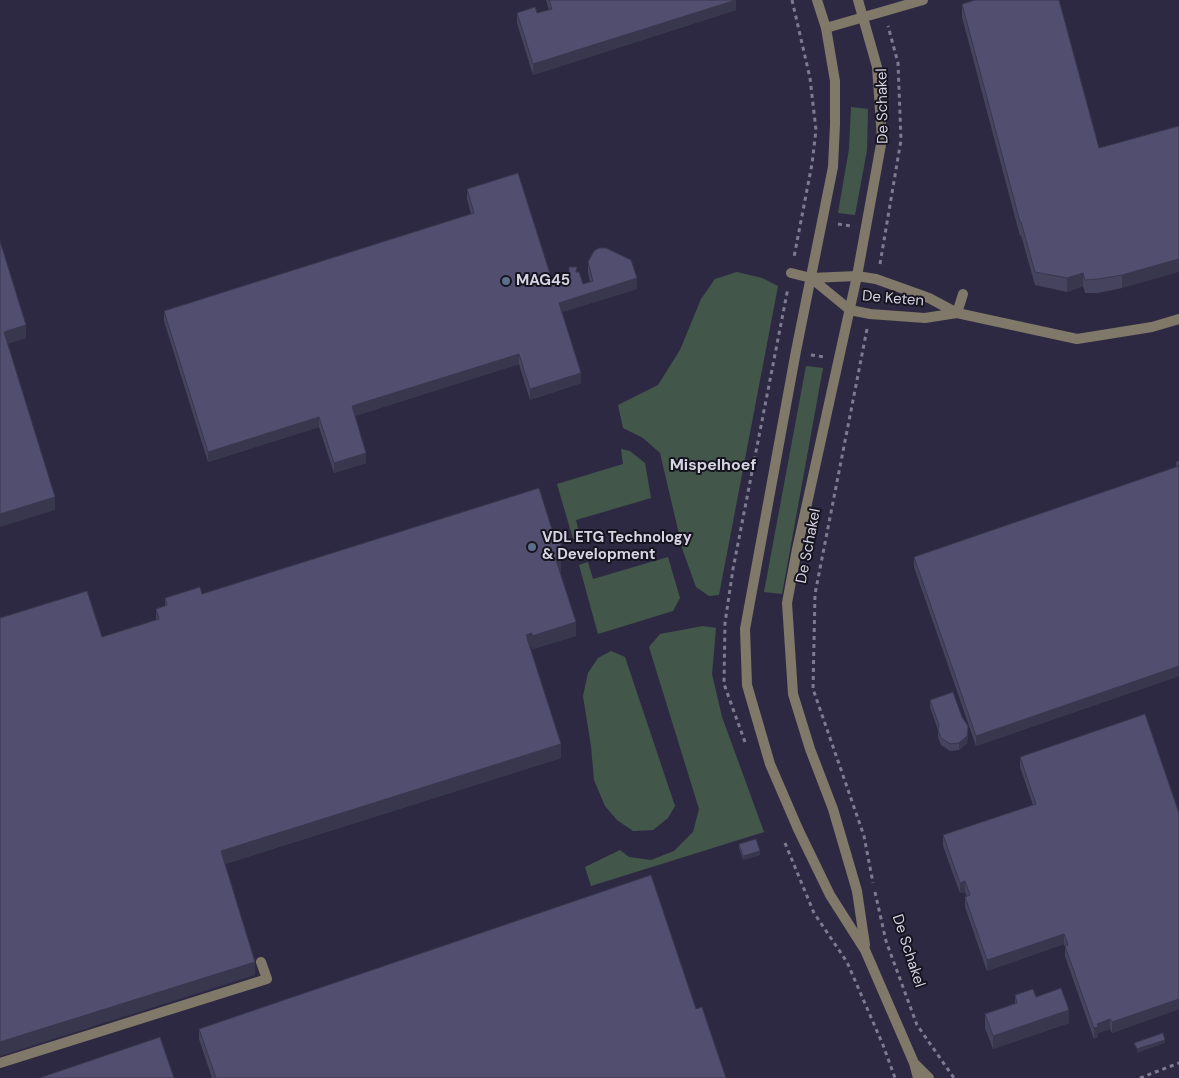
<!DOCTYPE html>
<html>
<head>
<meta charset="utf-8">
<style>
  body { margin:0 }
  canvas { display:block; background:#2e2942 }
</style>
</head>
<body>
<canvas width="1179" height="1078"></canvas>
<script>
const g = document.querySelector('canvas').getContext('2d');
g.lineJoin = 'round';
function paint(path, color) {
  g.fillStyle = color;
  g.fill(path, 'evenodd');
}
function shape(rows) {
  const path = new Path2D();
  for (const r of rows) {
    path.moveTo(r[0], r[1]);
    for (let i = 2; i < r.length; i += 2) path.lineTo(r[i], r[i + 1]);
  }
  return path;
}
function trace(path, color, width, dash) {
  g.strokeStyle = color;
  g.lineWidth = width;
  g.lineCap = dash ? 'butt' : 'round';
  g.setLineDash(dash || []);
  g.stroke(path);
}
function drawText(font, color, halo, rows, align = 'center') {
  g.font = font + ' "DM Sans",sans-serif';
  g.lineWidth = 4;
  g.setLineDash([]);
  g.textBaseline = 'middle';
  g.strokeStyle = halo;
  g.fillStyle = color;
  for (const [text, x, y, turn = 0] of rows) {
    g.save();
    g.translate(x, y);
    g.rotate((+turn || 0) * Math.PI / 180);
    g.textAlign = isNaN(turn) ? turn : align;
    if (halo) g.strokeText(text, 0, 0);
    g.fillText(text, 0, 0);
    g.restore();
  }
}
const green = shape([
  [851,107,868,109,867,150,855,215,838,213,849,149],
  [737,272,762,278,778,286,719,595,709,596,696,587,683,551,660,453,643,438,623,428,618,405,658,385,680,350,701,299,715,279],
  [806,366,823,368,782,594,764,592],
  [621,449,630,451,645,463,651,498,576,520,580,537,573,539,557,484,623,464],
  [668,557,680,598,673,611,598,634,579,565,588,562,593,579],
  [703,626,716,628,712,674,722,717,764,832,591,886,585,867,620,850,629,857,651,860,674,851,693,832,699,809,649,647,660,634],
  [611,651,625,657,675,806,668,818,653,830,633,831,617,820,605,806,594,780,591,746,583,696,588,673,598,658]
]);
const path = shape([
  [792,0,810,78,816,130,812,164,794,257],
  [838,224,851,226],
  [880,264,901,140,898,63,888,26],
  [867,329,815,594,813,689,864,836,873,883],
  [811,355,825,357],
  [745,742,724,684,725,623,733,569,788,288],
  [785,843,814,913,847,962,883,1045,895,1078],
  [875,892,886,941,917,1025,954,1078],
  [1140,1078,1179,1063]
]);
const service = shape([
  [826,28,923,0],
  [791,273,811,278],
  [957,313,963,294],
  [0,1063,267,979,261,962]
]);
const minor = shape([
  [811,278,857,276,876,279,929,298,957,313,1077,339,1152,327,1179,319],
  [811,278,850,310,870,314,925,318,957,313]
]);
const tertiary = shape([
  [817,0,826,28,835,81,835,124,833,167,796,351,745,629,747,685,770,764,798,829,830,895,865,950,914,1063,918,1078],
  [858,0,877,67,882,139,857,276,797,549,787,603,793,694,810,749,833,809,857,891,865,945],
  [915,1064,929,1078]
]);
const wall = shape([
  [546,0,736,0,736,10,533,75,517,23,517,13,537,13,549,10],
  [962,4,1099,148,1179,126,1122,288,1098,293,1085,293,1083,286,1067,292,1035,285,1021,235,1020,236,962,17],
  [467,189,552,280,577,272,583,284,590,282,588,272,588,262,637,289,562,312,581,383,530,400,519,364,355,416,366,463,334,473,319,427,208,462,164,321,164,311,471,214,467,199],
  [1179,461,1179,676,976,746,914,567,914,557,1176,467,1176,462],
  [561,557,561,572,560,572,576,636,532,649,532,646,530,647,561,758,225,864,255,975,102,637,156,620,156,609,165,606,165,598],
  [930,700,968,733,967,743,959,750,950,751,941,745,938,737,938,730,930,707],
  [1020,757,1179,813,1179,1009,1112,1033,1110,1029,1098,1033,1098,1037,1094,1039,1065,956,1065,947,1064,944,987,971,965,907,965,897,967,897,965,892,960,893,943,846,943,835,1033,805,1020,767],
  [739,844,760,855,743,860,739,848],
  [1015,995,1036,997,1069,1023,993,1049,985,1028,985,1014,1015,1004],
  [696,1009,726,1078,212,1078,199,1039,199,1029]
]);
const shadedWall = shape([
  [736,0,736,10,533,75,533,64],
  [1179,259,1179,272,1122,288,1122,275],
  [1083,273,1083,286,1067,292,1067,278],
  [637,278,637,289,559,313,559,303],
  [26,325,26,338,4,345,4,332],
  [519,354,519,364,352,417,352,406],
  [581,373,581,383,530,400,530,389],
  [319,417,319,427,208,462,208,452],
  [366,453,366,463,334,473,334,463],
  [55,497,55,510,0,527,0,514],
  [561,542,561,572,556,573,556,560,558,549],
  [576,622,576,636,532,649,532,636],
  [532,633,532,646,526,648,526,635],
  [1179,666,1179,676,976,746,976,736],
  [968,726,967,743,959,750,959,743],
  [561,744,561,758,221,865,221,851],
  [760,851,760,855,743,860,743,856],
  [965,881,965,892,960,893,960,883],
  [1064,934,1064,944,987,971,987,960],
  [255,962,255,975,0,1056,0,1042],
  [1179,999,1179,1009,1112,1033,1112,1022],
  [1069,1010,1069,1023,993,1049,993,1036],
  [1110,1019,1110,1029,1098,1033,1098,1037,1094,1039,1094,1028,1097,1024],
  [1165,1040,1165,1043,1137,1053,1137,1049]
]);
const building = shape([
  [549,0,736,0,533,64,517,13,535,7,537,13,552,9,549,0],
  [975,0,1059,0,1099,148,1179,126,1179,259,1122,275,1098,279,1085,280,1083,273,1067,278,1035,272,1021,222,1020,222,962,4,975,0],
  [518,173,552,280,569,275,569,267,577,267,576,272,579,272,583,284,593,281,588,262,594,251,599,248,606,248,631,260,637,278,559,303,581,373,530,389,519,354,352,406,366,453,334,463,319,417,208,452,164,311,474,213,467,189,518,173],
  [0,241,26,325,4,332,55,497,0,514,0,241],
  [1179,461,1179,466,1177,466,1176,462,1179,461],
  [1179,466,1179,666,976,736,914,557,1179,466],
  [539,488,555,539,561,542,561,547,558,549,561,558,556,560,576,622,532,636,532,633,526,635,561,744,221,851,255,962,0,1042,0,618,87,591,102,637,159,619,156,609,167,605,165,598,200,587,202,594,539,488],
  [953,692,962,717,968,726,967,736,959,743,950,744,941,738,938,730,939,725,930,700,953,692],
  [1145,714,1179,813,1179,999,1112,1022,1110,1019,1097,1024,1098,1027,1094,1028,1065,946,1068,945,1064,934,987,960,965,897,970,895,965,881,960,883,943,835,1036,804,1020,757,1145,714],
  [756,839,760,851,743,856,739,844,756,839],
  [651,875,696,1009,702,1007,726,1078,216,1078,199,1029,651,875],
  [1061,988,1069,1010,993,1036,985,1014,1017,1003,1015,995,1033,989,1036,997,1061,988],
  [1163,1033,1165,1040,1137,1049,1134,1043,1163,1033],
  [160,1037,174,1078,39,1078,160,1037]
]);
const markers = [
  [506,281,5,"#5c6f8a"],
  [532,547,5,"#5c6f8a"]
];
const streetNames = [
  ["De Schakel",883,106,-91],
  ["De Keten",893,299,5],
  ["De Schakel",809,546,-79],
  ["De Schakel",908,951,72]
];
const poiNames = [
  ["MAG45",516,281],
  ["VDL ETG Technology",542,538],
  ["& Development",542,555]
];
const neighbourhoodNames = [
  ["Mispelhoef",713,466]
];
paint(green, '#42574a');
trace(path, '#7e7a8f', 3, [4, 4]);
trace(service, '#807869', 10);
trace(minor, '#807869', 10);
trace(tertiary, '#807869', 10);
paint(wall, '#46435f');
paint(shadedWall, '#39374e');
paint(building, '#514e6f');
trace(building, '#39374e', 1);
for (const [x, y, r, color] of markers) {
  const dot = new Path2D();
  dot.arc(x, y, r, 0, 2 * Math.PI);
  g.fillStyle = color;
  g.fill(dot);
  trace(dot, '#16141f', 2);
}
drawText('15px', '#d6d3e3', '#16141f', streetNames);
drawText('bold 15px', '#d6d3e3', '#16141f', poiNames, 'left');
drawText('bold 16px', '#d6d3e3', '#16141f', neighbourhoodNames);
</script>
</body>
</html>
